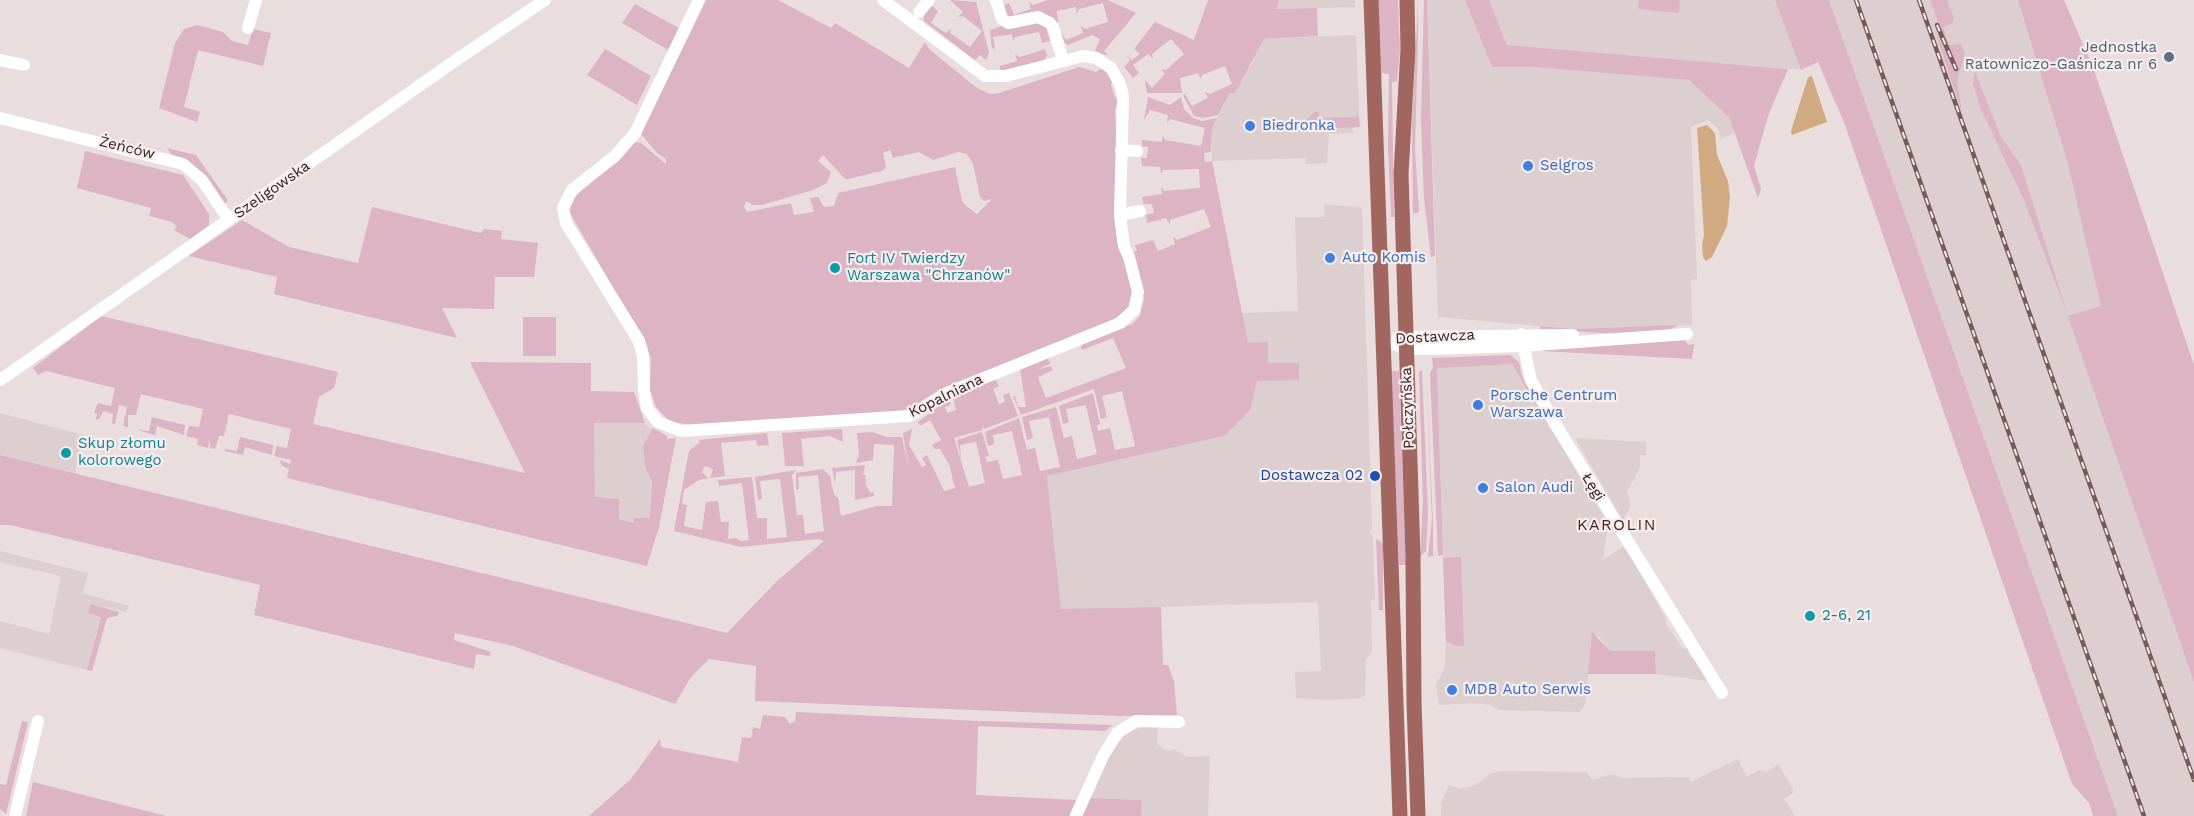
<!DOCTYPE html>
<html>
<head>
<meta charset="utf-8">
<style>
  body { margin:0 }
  canvas { display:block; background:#e9ddde }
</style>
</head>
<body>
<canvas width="2194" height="816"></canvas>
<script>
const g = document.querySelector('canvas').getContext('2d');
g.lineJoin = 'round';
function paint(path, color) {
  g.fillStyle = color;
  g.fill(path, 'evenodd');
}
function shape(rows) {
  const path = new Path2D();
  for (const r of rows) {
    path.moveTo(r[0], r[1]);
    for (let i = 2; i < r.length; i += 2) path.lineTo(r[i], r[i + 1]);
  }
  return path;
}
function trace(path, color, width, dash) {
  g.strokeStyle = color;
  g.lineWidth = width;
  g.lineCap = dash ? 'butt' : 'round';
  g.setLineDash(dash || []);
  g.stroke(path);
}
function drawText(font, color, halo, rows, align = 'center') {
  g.font = font + ' "Work Sans",sans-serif';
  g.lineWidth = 4.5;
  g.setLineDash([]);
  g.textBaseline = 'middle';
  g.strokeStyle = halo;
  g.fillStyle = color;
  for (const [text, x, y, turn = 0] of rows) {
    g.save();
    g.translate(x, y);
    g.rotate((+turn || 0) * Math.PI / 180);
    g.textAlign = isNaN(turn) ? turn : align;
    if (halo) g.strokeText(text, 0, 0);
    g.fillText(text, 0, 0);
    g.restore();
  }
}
const built = shape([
  [1279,0,1355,0,1355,7,1276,9],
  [1427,0,1465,0,1492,67,1534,67,1689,80,1729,117,1735,133,1721,139,1718,129,1708,120,1691,127,1697,279,1691,280,1692,325,1574,329,1438,317],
  [1489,0,1775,0,1801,70,1507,45],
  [1829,0,2053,0,2194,590,2194,816,2118,816],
  [1356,35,1360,127,1352,128,1353,133,1329,134,1327,163,1306,164,1306,158,1212,161,1212,129,1230,93,1250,67,1264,39],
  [1325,205,1362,207,1372,529,1370,531,1373,539,1375,600,1371,600,1372,651,1366,660,1365,694,1361,698,1328,700,1296,698,1295,672,1321,671,1318,602,1061,610,1047,476,1224,436,1267,363,1248,343,1241,313,1298,311,1295,217,1324,217],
  [1512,364,1608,524,1603,560,1622,547,1628,552,1665,617,1666,624,1683,649,1687,648,1690,657,1695,660,1708,681,1656,674,1655,651,1610,651,1599,636,1591,641,1586,702,1580,712,1499,710,1492,705,1473,703,1439,705,1436,686,1445,666,1446,642,1437,367],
  [0,413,83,435,75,473,0,455],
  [594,422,643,423,652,430,643,446,645,466,652,482,650,519,634,519,635,523,619,519,595,498],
  [1575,438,1646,442,1646,455,1640,455,1640,467,1627,492,1631,505,1623,520],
  [0,551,88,573,83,593,129,606,126,612,91,604,101,616,87,670,0,648,0,621,49,634,61,576,0,562],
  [1145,725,1158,726,1157,744,1163,749,1170,751,1174,749,1187,757,1210,756,1208,816,1141,816,1142,800,1088,798,1112,751,1126,734],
  [1738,759,1747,777,1759,770,1767,772,1778,764,1793,789,1793,793,1784,799,1795,816,1441,816,1441,804,1449,785,1461,789,1475,785,1490,774,1501,771,1587,772,1592,780,1612,774,1622,778,1689,777,1690,782]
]);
const green = shape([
  [706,0,778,0,831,28,835,23,909,68,925,42,929,49,977,88,990,94,999,93,1079,67,1096,72,1103,67,1115,82,1111,84,1115,98,1119,98,1115,110,1117,145,1114,213,1117,241,1120,251,1127,258,1133,289,1131,305,1118,319,939,390,912,408,899,412,690,425,669,421,656,407,650,390,651,359,647,346,570,213,571,202,577,195,635,142,641,143,666,164,666,159,657,153,641,134],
  [890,150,893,158,919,152,933,160,958,152,967,154,973,164,980,197,984,201,992,199,977,214,966,206,962,201,955,167,838,193,834,206,824,207,818,197,810,198,814,212,794,215,791,203,747,212,744,207,746,201,753,205,762,205,813,190,827,183,831,172,818,161,823,155,844,178,848,179,882,171,886,167,883,153],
  [950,0,976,2,989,53,986,60,980,55,975,60,924,21,924,15,931,5,938,11,931,23,946,33,951,28,950,33,970,47,982,31,963,16,958,17,963,12],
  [1048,0,1108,0,1136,13,1104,51,1109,56,1095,51,1100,39,1092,35,1068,45,1065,43,1060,31,1066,40,1083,33,1081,26,1085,29,1108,22,1103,3,1079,9,1077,14,1076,7,1057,11,1058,23,1053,18,1008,19,1004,5,1009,3,1014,15,1031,9,1029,2,1033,5],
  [1208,0,1279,0,1276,9,1317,8,1318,36,1264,39,1235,93,1230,93,1218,115,1203,118,1194,116,1183,95,1185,94,1192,106,1208,98,1205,92,1210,94,1232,84,1225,66,1202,75,1201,79,1198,73,1180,78,1182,93,1147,93,1145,80,1152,88,1165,74,1161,69,1166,70,1184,54,1171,39,1152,54,1153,59,1148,54,1133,65,1139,73,1133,78,1124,67,1130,60,1125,55,1132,60,1140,54,1134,49,1155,22,1194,40],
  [1377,0,1398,0,1400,49,1397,81,1392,82,1394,217,1391,217,1388,147,1389,74,1379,73],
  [1418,0,1418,36,1415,149,1419,212,1413,214,1412,126],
  [1424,0,1427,0,1435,256,1431,257,1424,199,1421,120],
  [1465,0,1489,0,1507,45,1788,69,1768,116,1754,166,1761,189,1758,198,1729,117,1689,80,1534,67,1492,67],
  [1639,0,1680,0,1679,13,1638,9],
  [1775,0,1829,0,2118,816,2093,816,2089,803,2072,784,1845,125,1818,62,1801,70],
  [1930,0,1947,0,1954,19,1951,24,1943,27,1949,45,1961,44,1965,54,1957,80,1962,112,1938,41,1939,25],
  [2018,0,2064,0,2094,70,2194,365,2194,682,2068,316,2024,200,1980,107,1973,84,1975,72,2001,137,2021,165,2068,316,2101,306,2067,160],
  [635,4,679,28,668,50,622,23],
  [1034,22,1046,27,1050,41,1042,43,1039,32,1015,37,1013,41,1012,34,993,37,995,49,992,48,990,30,1002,26,1017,28],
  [197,25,223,32,232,41,248,45,253,29,271,33,263,66,198,50,184,107,200,112,197,122,159,108,175,43,184,29],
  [605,49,651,76,637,105,587,75],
  [1045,49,1047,56,1044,60,1000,71,1000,66,1017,61,1015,54,1020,57],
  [1148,97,1170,105,1181,97,1184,109,1193,118,1202,121,1217,118,1212,129,1211,152,1204,153,1205,162,1212,161,1248,343,1268,342,1268,363,1299,363,1299,380,1257,381,1250,410,1224,436,1047,476,1061,609,1161,607,1163,665,1168,665,1174,681,1177,715,1120,716,755,701,756,666,709,659,691,677,675,704,513,646,455,633,454,640,491,652,489,656,476,654,474,669,254,615,260,585,10,525,0,525,0,455,727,633,777,581,824,541,817,539,741,547,674,531,689,451,700,442,699,440,767,433,769,445,757,446,756,440,721,443,725,476,710,478,713,469,705,466,702,472,708,478,699,480,684,490,682,504,687,505,684,526,702,530,706,502,718,501,721,522,729,522,728,539,736,538,741,541,749,540,742,483,719,486,718,480,752,477,757,518,767,518,767,539,787,537,780,479,760,481,762,499,758,500,755,477,796,470,792,475,797,515,803,515,805,534,824,531,818,475,798,477,799,489,796,490,796,473,823,469,830,476,834,495,838,498,841,516,877,506,892,506,894,445,874,444,873,460,856,463,859,453,857,433,872,432,887,437,902,437,909,470,903,433,912,429,909,445,922,467,926,465,922,458,927,455,944,491,955,488,949,464,940,449,935,449,932,445,941,440,930,420,920,426,918,422,949,398,951,405,945,407,947,413,956,410,953,396,995,379,999,386,993,389,999,404,1005,402,1003,395,1009,393,1018,416,984,429,983,425,982,430,954,438,969,487,985,483,976,442,960,445,961,459,957,440,982,432,989,456,985,457,987,462,998,460,1003,479,1022,475,1012,431,993,435,994,444,988,446,985,432,1019,418,1027,450,1035,448,1040,471,1060,467,1049,417,1029,421,1033,438,1027,440,1022,417,1056,407,1064,438,1072,436,1077,459,1097,454,1086,405,1066,409,1069,422,1063,424,1059,406,1093,393,1100,424,1097,425,1098,431,1110,428,1115,450,1135,446,1122,391,1102,396,1107,417,1101,419,1094,389,1021,415,1013,396,1015,396,1018,407,1026,407,1020,369,1048,358,1050,364,1036,370,1051,366,1053,370,1038,377,1046,398,1126,368,1113,338,1082,350,1081,347,1082,344,1132,324,1140,316,1144,299,1131,253,1137,251,1135,245,1153,240,1158,251,1175,244,1173,237,1177,240,1211,227,1204,209,1170,220,1170,225,1166,218,1147,223,1146,215,1154,213,1152,204,1144,204,1142,197,1162,194,1161,187,1164,191,1200,188,1199,169,1163,170,1161,174,1160,167,1142,166,1141,158,1147,158,1148,147,1142,146,1142,140,1162,142,1163,135,1165,140,1201,146,1205,128,1170,119,1167,123,1168,115,1150,110,1144,120],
  [1357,110,1360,127,1304,130,1306,120,1315,112,1318,111,1319,118,1357,117],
  [167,148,196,155,227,199,227,202,223,205,183,160,171,154],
  [85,151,183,175,209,214,209,225,190,239,174,230,177,227,172,222,149,216,151,208,77,188],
  [372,207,481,233,484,229,502,231,501,239,538,243,534,277,495,277,494,309,442,308,457,338,274,294,277,277,189,256,242,220,289,247,358,263],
  [101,316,338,372,334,388,319,397,313,424,525,473,470,362,591,363,591,391,634,392,645,423,594,423,595,497,619,499,619,519,634,523,634,518,650,518,652,482,645,466,643,446,653,428,667,436,667,439,676,438,659,527,647,566,287,478,289,469,282,466,280,460,290,464,291,460,274,456,277,446,287,448,291,429,229,414,224,436,219,436,215,449,210,448,210,439,208,448,197,445,198,439,186,436,189,426,199,427,203,409,141,394,136,415,128,415,128,427,123,426,127,407,119,405,115,424,112,423,113,414,103,411,100,418,96,420,97,414,94,412,98,403,111,406,115,388,46,371,38,375,33,368],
  [523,317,556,317,556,356,523,356],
  [1678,325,1666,332,1601,333,1540,329,1540,326,1574,329],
  [1685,340,1688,345,1694,344,1692,359,1541,351,1540,347],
  [1510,355,1519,362,1522,376,1542,415,1512,364,1437,368,1443,555,1438,556,1430,373,1433,368,1432,358],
  [1391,371,1399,371,1406,565,1399,565],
  [1419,371,1422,371,1428,514,1426,551,1420,557,1423,502],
  [1426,373,1433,521,1433,556,1428,557,1432,519],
  [152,417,185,425,184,435,157,426,155,435,137,430,149,431],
  [842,429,843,442,830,436,801,439,804,466,785,466,782,433],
  [240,437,273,445,272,455,245,447,243,455,225,451,225,449,237,451],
  [865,465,863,475,865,475,866,485,870,492,874,493,874,496,855,500,855,470,836,472,835,484,832,468],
  [1376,539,1383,543,1383,610,1379,610],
  [1461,557,1464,646,1458,646,1446,642,1443,558],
  [91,604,119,612,117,616,107,618,92,671,87,670,101,617,88,613],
  [1592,632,1610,651,1655,651,1656,674,1588,674],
  [796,712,979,721,1113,725,1105,731,978,726,976,795,1076,800,1069,816,589,816,631,779,660,739,661,747,738,762,742,737,751,738,753,727,760,729,763,715,785,717,790,724,795,721],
  [22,721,28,722,6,814,0,809,0,784,6,785],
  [33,782,166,816,26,816],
  [1088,798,1142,800,1141,816,1081,816]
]);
const water = shape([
  [1812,76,1827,122,1792,135,1791,131,1808,77],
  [1707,125,1715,133,1717,155,1728,181,1730,198,1727,226,1712,257,1706,261,1703,257,1702,246,1704,234,1697,128]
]);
const minor = shape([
  [699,0,635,133,615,156,572,190,563,208,566,223,639,341,643,356,644,390,647,408,658,422,681,431,909,416,949,392,1120,323,1134,310,1138,292,1129,257,1124,246,1120,215,1123,96,1120,84,1111,68,1096,58,1083,56,1006,76,985,76,883,0],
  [996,0,1002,19,1008,23,1038,17,1050,23,1053,27,1063,61],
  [919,12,929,0],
  [248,28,256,0],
  [0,60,24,65],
  [0,118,183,164,202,180,229,220],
  [1121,150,1137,151],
  [1120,215,1140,211],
  [1521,334,1531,380,1554,422,1722,693],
  [1398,337,1573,335],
  [1382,340,1406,349,1429,349,1522,346,1687,334],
  [0,380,459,58,545,0],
  [15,816,38,721],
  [1076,816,1103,756,1117,733,1136,721,1179,722]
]);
const major = shape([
  [1371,0,1400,816],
  [1407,0,1408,49,1401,174,1413,557,1414,703,1418,816]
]);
const rail = shape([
  [1856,0,2144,816],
  [1919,0,2194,780],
  [1937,25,1956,69]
]);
const markers = [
  [2169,57,6,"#5c6f8a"],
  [1250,126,6,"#3f7fe0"],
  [1528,166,6,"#3f7fe0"],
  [1330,258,6,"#3f7fe0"],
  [835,268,6,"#0f9aa8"],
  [1478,405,6,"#3f7fe0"],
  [66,453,6,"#0f9aa8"],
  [1375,476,6,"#1a4fb4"],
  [1483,488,6,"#3f7fe0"],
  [1810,616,6,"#0f9aa8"],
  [1452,690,6,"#3f7fe0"]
];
const serviceNames = [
  ["Jednostka",2157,48],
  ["Ratowniczo-Gaśnicza nr 6",2157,65]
];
const shopNames = [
  ["Biedronka",1262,126],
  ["Selgros",1540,166],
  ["Auto Komis",1342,258],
  ["Porsche Centrum",1490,396],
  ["Warszawa",1490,413],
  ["Salon Audi",1495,488],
  ["MDB Auto Serwis",1464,690]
];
const streetNames = [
  ["Żeńców",127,148,14],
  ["Szeligowska",272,190,-35],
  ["Dostawcza",1435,337,-3],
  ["Kopalniana",946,396,-26],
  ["Połczyńska",1408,408,-92],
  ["Łęgi",1593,487,59]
];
const cultureNames = [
  ["Fort IV Twierdzy",847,259],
  ["Warszawa \"Chrzanów\"",847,276],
  ["Skup złomu",78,444],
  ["kolorowego",78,461],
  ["2-6, 21",1822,616]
];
const transitNames = [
  ["Dostawcza 02",1363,476]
];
const neighbourhoodNames = [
  ["KAROLIN",1617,525]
];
paint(built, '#ddcecf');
paint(green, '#dcb4c3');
paint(water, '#d2aa81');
trace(minor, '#fff', 12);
trace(major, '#a1665f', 15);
trace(rail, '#755a58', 4.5);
trace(rail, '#f6edee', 2, [7]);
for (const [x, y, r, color] of markers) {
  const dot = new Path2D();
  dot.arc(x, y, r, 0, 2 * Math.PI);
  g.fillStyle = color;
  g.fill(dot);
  trace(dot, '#f6edee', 2);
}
drawText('15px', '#4e5e75', '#f6edee', serviceNames, 'right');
drawText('15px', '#366cbe', '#f6edee', shopNames, 'left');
drawText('15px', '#39201e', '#f6edee', streetNames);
drawText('15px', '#0d838f', '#f6edee', cultureNames, 'left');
drawText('15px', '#164399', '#f6edee', transitNames, 'right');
g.letterSpacing = '1.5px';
drawText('16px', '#4b1f1a', '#f6edee', neighbourhoodNames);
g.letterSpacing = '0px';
</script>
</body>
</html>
